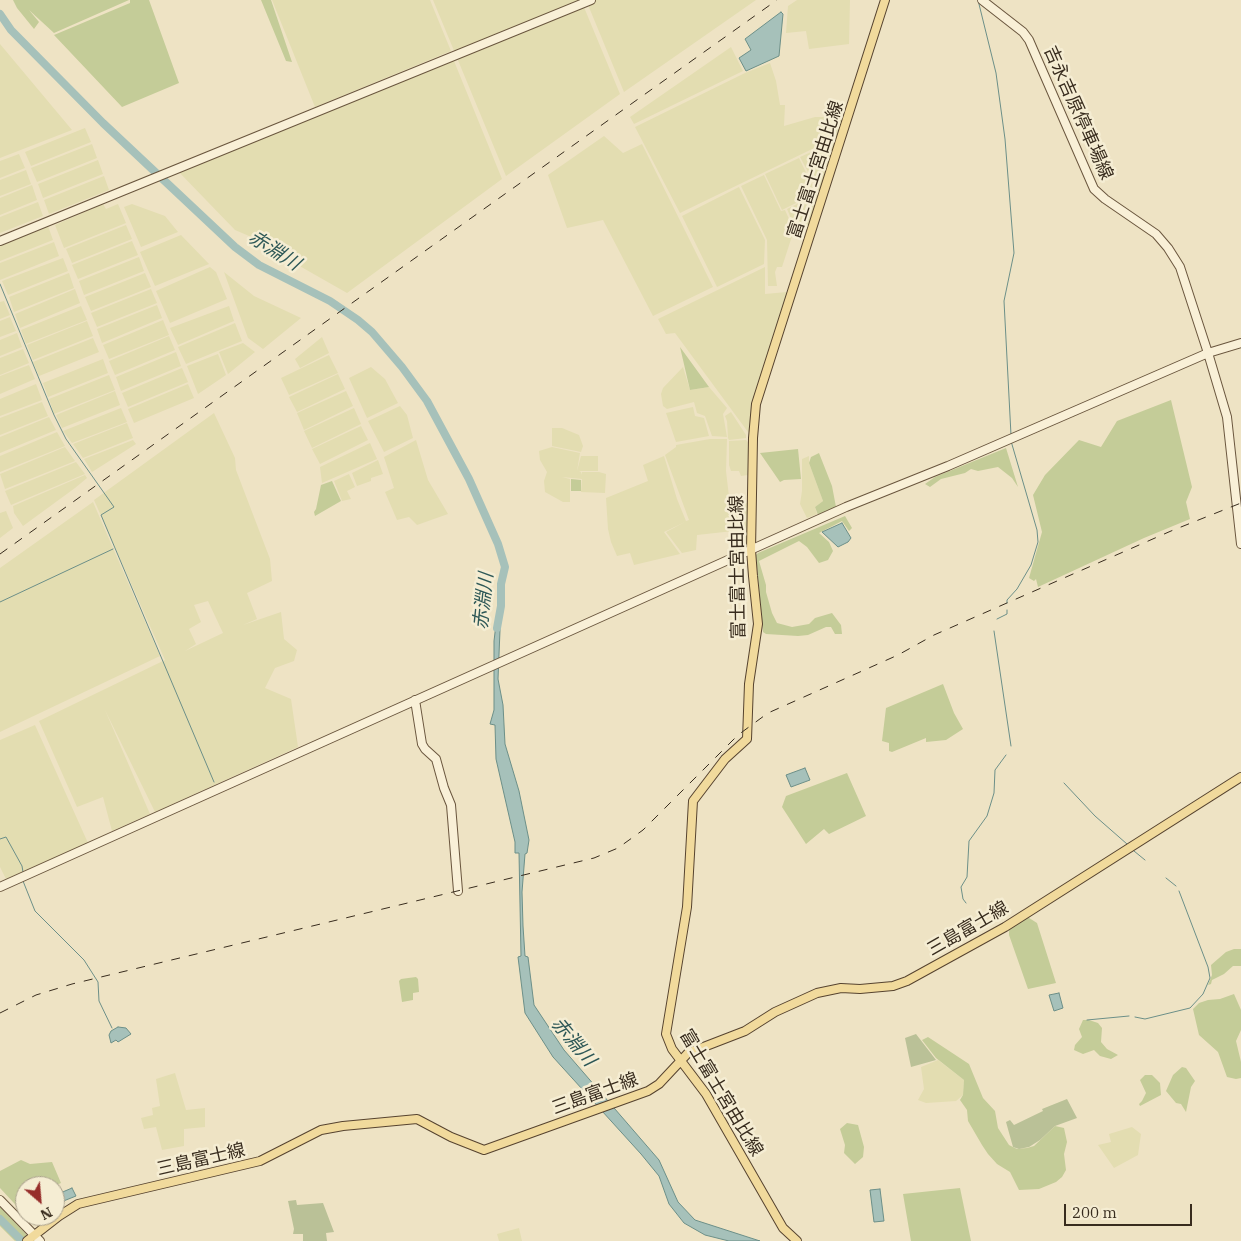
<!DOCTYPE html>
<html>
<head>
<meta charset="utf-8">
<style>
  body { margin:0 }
  #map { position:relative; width:1241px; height:1241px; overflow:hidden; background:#eee3c4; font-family:"IBM Plex Serif",serif }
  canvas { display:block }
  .north { position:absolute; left:15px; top:1176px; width:50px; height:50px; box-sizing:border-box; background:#f5edd3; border:1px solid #a9a08b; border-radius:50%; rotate:153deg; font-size:14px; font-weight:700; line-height:20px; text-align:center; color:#382c1e }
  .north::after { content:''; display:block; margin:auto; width:18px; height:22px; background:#972e2b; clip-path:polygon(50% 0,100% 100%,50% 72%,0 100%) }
  .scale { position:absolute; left:1064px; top:1204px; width:128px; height:22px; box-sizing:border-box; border:2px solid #382c1e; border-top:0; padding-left:6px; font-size:15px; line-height:18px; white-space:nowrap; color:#382c1e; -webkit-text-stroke:4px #f5edd3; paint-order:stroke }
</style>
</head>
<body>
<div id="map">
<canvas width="1241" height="1241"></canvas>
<div class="north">N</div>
<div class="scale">200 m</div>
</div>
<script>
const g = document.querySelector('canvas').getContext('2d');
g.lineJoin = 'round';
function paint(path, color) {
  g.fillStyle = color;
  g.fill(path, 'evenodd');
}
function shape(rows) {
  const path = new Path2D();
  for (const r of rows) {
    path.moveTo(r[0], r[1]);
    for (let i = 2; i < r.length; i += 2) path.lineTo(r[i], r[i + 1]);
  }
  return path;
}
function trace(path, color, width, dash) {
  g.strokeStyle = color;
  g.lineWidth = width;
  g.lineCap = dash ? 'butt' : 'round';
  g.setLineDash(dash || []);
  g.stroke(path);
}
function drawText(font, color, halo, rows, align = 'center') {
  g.font = font + ' "IBM Plex Serif","Noto Sans JP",serif';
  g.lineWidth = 5;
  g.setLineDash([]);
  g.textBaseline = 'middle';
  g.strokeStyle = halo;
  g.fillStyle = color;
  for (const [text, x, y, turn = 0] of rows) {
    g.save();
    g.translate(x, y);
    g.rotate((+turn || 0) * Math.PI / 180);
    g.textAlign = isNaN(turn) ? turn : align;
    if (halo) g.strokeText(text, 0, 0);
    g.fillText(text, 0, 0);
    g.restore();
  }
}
const farmland = shape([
  [272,0,430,0,451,51,315,107],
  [433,0,581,0,620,94,506,176],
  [586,0,756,0,624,92],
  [797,0,850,0,849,44,809,49,806,31,786,33,788,6],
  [0,44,72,130,0,158],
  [731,47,743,71,634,124,630,117],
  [454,61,502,179,347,293,275,252,256,239,235,230,176,169],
  [770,63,776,81,780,105,785,105,784,126,815,117,827,117,844,120,839,136,680,213,635,127,745,73],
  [85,128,91,142,31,166,25,152],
  [604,136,623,153,642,144,713,287,653,316,603,220,567,228,548,175],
  [836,141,821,194,809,227,795,228,787,209,817,194,820,194,800,157],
  [92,144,97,158,37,182,31,168],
  [19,154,25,168,0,178,0,161],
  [799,158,816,193,782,210,765,174],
  [98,160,103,174,43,198,38,184],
  [26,170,31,184,0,196,0,180],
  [764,175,781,211,785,210,794,230,782,267,777,267,775,272,777,286,768,286,767,240,741,186],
  [104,176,109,190,49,214,44,200],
  [32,185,37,200,0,215,0,198],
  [739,187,765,240,764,264,717,287,682,216],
  [38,202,43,216,0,233,0,217],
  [103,204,106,209,118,204,126,223,64,248,55,225],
  [132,204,165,216,178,232,141,247,124,207],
  [126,225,132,239,72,263,66,249],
  [48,226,53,240,0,261,0,245],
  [181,235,209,264,155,286,140,252],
  [132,241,138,255,78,279,72,265],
  [54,242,59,256,0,280,0,263],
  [139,257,144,271,84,295,79,281],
  [63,258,68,271,8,295,2,281],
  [210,267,216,272,227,299,170,323,156,291],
  [765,267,765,294,787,292,750,431,748,432,675,333,666,334,658,319],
  [224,272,254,296,301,318,263,349,248,338],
  [69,273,74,288,14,312,9,297],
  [145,273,151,287,91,311,85,297],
  [75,289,80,303,20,328,15,314],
  [151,289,157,303,97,327,91,313],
  [4,301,10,315,0,319,0,302],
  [157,305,162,318,102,343,97,329],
  [81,306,87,320,26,344,21,330],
  [229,306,234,321,178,345,170,328],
  [10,317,16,331,0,337,0,321],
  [163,320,169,335,109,359,103,345],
  [87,321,93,336,33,360,27,345],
  [235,323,242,341,186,364,178,347],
  [17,333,22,347,0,356,0,340],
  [169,336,175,350,115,375,109,361],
  [322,337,329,353,300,368,295,359],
  [93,338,99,352,39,376,33,362],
  [243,343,255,352,228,374,219,352],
  [23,349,29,363,0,375,0,358],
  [176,352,181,366,121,391,116,377],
  [218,354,226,375,198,394,187,366],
  [329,355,338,373,289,395,281,378],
  [103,359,108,373,48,397,43,383],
  [29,365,35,379,0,394,0,376],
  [371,367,385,379,398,403,367,418,349,378],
  [683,367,690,390,709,387,727,408,723,414,727,437,712,436,705,416,697,413,694,402,667,409,663,406,661,394,663,388],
  [182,368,188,382,128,407,122,393],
  [338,374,345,389,297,412,289,397],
  [109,375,115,390,54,414,49,399],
  [36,384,42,400,0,416,0,399],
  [188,384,194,398,134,423,128,409],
  [115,391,120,405,62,428,56,415],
  [346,391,353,406,304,430,297,413],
  [42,402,48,416,0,435,0,418],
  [400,406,407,415,413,438,384,452,368,421],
  [693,407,695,416,704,418,709,436,676,442,666,413],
  [121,408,127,422,72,443,63,431],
  [354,408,361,424,312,448,304,431],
  [731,412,746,435,746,438,729,440,728,438,727,421,725,416],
  [214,413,235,458,236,470,270,559,272,581,247,593,257,619,243,625,281,612,284,639,297,650,294,661,275,668,265,688,291,699,298,747,155,812,105,710,150,814,112,831,103,797,77,807,39,721,165,660,94,500],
  [208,601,223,633,185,651,196,644,189,629,201,622,194,605],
  [49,417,56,430,0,453,0,437],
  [127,423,133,438,83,458,73,444],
  [361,426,368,440,320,464,312,449],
  [552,428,562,428,579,435,583,446,581,452,552,446],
  [57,432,65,446,0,472,0,456],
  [710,439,727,439,726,471,733,531,697,535,696,550,682,553,666,532,685,522,664,532,680,554,634,565,630,553,617,556,611,542,608,529,606,498,648,481,643,465,664,456,677,499,686,521,689,520,665,455,676,447,676,445],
  [133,440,136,444,92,472,84,459],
  [416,440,428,480,448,514,417,525,409,517,397,520,385,492,394,488,384,457],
  [746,440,749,443,748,475,741,476,739,471,731,471,729,465,729,441],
  [370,443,377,459,322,483,320,467],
  [65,447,75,461,5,489,0,474],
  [552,447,580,453,577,471,581,456,598,456,598,471,579,471,581,472,581,475,582,472,599,472,606,474,605,493,581,492,582,479,562,477,570,479,570,502,563,502,545,492,544,481,547,472,540,460,539,451],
  [809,456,809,463,823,501,815,507,817,514,807,518,800,504,802,491,802,459],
  [378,460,383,474,371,478,371,481,357,486,352,473],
  [76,462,85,474,11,505,5,491],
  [349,474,355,487,347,491,351,499,342,501,334,481],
  [85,475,87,478,75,488,23,526,14,513,13,506],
  [731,501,747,503,748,544,735,551,733,546,735,530],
  [93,502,160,656,0,732,0,568],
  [6,511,13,528,0,538,0,513],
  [35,725,88,843,6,879,0,867,0,740],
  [938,1060,964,1080,963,1095,956,1101,926,1103,918,1100,924,1089,921,1067],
  [175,1073,186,1110,205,1108,205,1127,184,1129,184,1146,162,1150,156,1127,144,1129,141,1118,153,1115,152,1108,160,1106,156,1079],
  [1132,1127,1141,1134,1138,1155,1114,1168,1098,1145,1111,1142,1109,1134],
  [519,1228,522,1241,499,1241,497,1234]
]);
const green = shape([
  [13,0,129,0,54,33,29,10,39,22,34,29,17,8],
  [130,0,149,0,179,83,122,107,54,35,130,3],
  [261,0,271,0,292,62,286,61],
  [680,347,709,387,690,390],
  [1171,400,1192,487,1186,502,1190,519,1144,538,1038,587,1036,579,1034,581,1029,578,1042,532,1033,495,1045,475,1079,440,1101,447,1117,421],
  [1006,448,1018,487,1012,478,998,467,978,471,971,469,965,473,941,479,930,487,925,484,935,477],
  [798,449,801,479,784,480,780,482,760,453],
  [819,453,832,486,836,507,818,515,815,507,823,501,809,463,811,457],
  [571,479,581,480,581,491,571,491],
  [332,481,341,501,315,516,314,512,316,509,321,485],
  [845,516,852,528,849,531,842,521,819,533,829,542,833,551,828,560,819,563,807,547,799,541,759,561,766,585,766,592,772,613,777,623,792,627,809,624,815,618,832,613,841,625,842,634,835,634,831,627,826,627,808,635,798,636,766,634,763,632,756,555,758,553],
  [943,684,954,713,963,729,946,740,926,742,926,738,892,752,889,751,889,743,882,741,886,708],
  [847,773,866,816,829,834,824,829,806,844,782,807,786,796],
  [1026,916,1037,923,1056,983,1028,989,1009,935,1009,927],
  [1234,949,1241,949,1241,966,1233,966,1224,974,1212,980,1211,984,1208,985,1212,975,1211,965,1226,952],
  [416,977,418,979,419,992,413,993,413,1000,402,1002,399,981,401,979],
  [1234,994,1241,1010,1241,1030,1236,1041,1241,1062,1241,1078,1236,1079,1227,1077,1218,1052,1199,1035,1193,1009,1199,1003,1208,1000,1220,999],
  [1083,1020,1089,1020,1098,1023,1102,1028,1101,1042,1107,1049,1118,1055,1111,1059,1100,1056,1094,1050,1083,1054,1074,1050,1075,1045,1082,1037,1079,1029],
  [928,1037,969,1064,983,1098,995,1111,998,1128,1009,1145,1017,1149,1027,1148,1034,1146,1055,1126,1064,1128,1067,1142,1064,1154,1066,1170,1062,1177,1056,1182,1039,1189,1019,1190,1010,1172,997,1164,988,1154,982,1145,968,1121,967,1110,960,1100,963,1095,964,1080,936,1058,922,1040],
  [1182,1067,1186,1068,1195,1081,1191,1087,1186,1112,1181,1104,1176,1103,1166,1091,1173,1075],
  [1145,1075,1152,1075,1160,1083,1161,1095,1140,1106,1139,1104,1142,1101,1146,1093,1140,1080],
  [847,1123,858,1125,864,1147,863,1157,855,1164,844,1153,845,1145,840,1129],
  [21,1160,30,1164,52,1162,61,1183,54,1186,25,1186,25,1215,0,1188,0,1171],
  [960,1188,971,1241,911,1241,903,1194],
  [0,1207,26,1234,26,1236,15,1241,0,1226]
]);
const cemetery = shape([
  [916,1034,936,1060,911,1067,905,1038],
  [1067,1099,1077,1118,1055,1126,1040,1140,1029,1147,1019,1149,1013,1147,1006,1122,1010,1120,1014,1125,1043,1111,1042,1109],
  [296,1200,297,1205,323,1203,334,1232,326,1233,327,1241,303,1241,303,1234,293,1234,294,1229,288,1201]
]);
const water = shape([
  [781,12,783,14,779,56,746,71,739,58,751,50,745,39,781,12],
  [842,523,851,538,848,542,838,547,822,532,842,523],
  [497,616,500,630,498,679,503,705,505,744,519,791,529,840,527,853,525,854,522,892,523,926,525,956,528,957,534,1005,564,1050,659,1160,678,1202,695,1220,760,1241,729,1241,705,1235,684,1223,669,1204,659,1176,641,1154,553,1057,525,1013,518,957,521,956,519,853,515,853,515,842,496,759,495,725,490,724,494,710,494,641,497,616],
  [805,768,810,780,791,787,786,775,805,768],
  [1059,993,1063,1008,1054,1011,1049,995,1059,993],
  [118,1027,126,1028,131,1034,118,1042,116,1040,111,1043,109,1035,111,1031,118,1027],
  [72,1188,76,1196,61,1202,58,1194,72,1188],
  [880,1189,884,1221,874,1222,870,1190,880,1189]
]);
const stream = shape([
  [978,0,996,73,1005,139,1014,253,1004,301,1011,435],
  [0,284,54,415,66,439,114,507,101,515,214,782],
  [0,602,113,549],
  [1007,603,1007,600,1017,589,1031,565,1038,542,1037,530,1011,441],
  [997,619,1007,614,1007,610],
  [994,631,1011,746],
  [1064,783,1095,816,1127,844],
  [0,839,6,837,22,866,23,872],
  [1134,851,1145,860],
  [1166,878,1176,886],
  [23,881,35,911,84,960,98,982,99,1001,112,1028],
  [966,903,963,899,961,887,967,877,969,841,987,816,994,793,995,770,1006,755],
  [1135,1017,1145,1019,1190,1008,1203,994,1210,978,1208,967,1179,891],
  [1087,1020,1129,1016]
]);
const river = shape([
  [0,14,11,30,103,123,235,247,259,265,330,301,358,320,372,332,402,367,427,401,469,479,498,544,505,567,501,584,501,606,497,628],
  [0,1219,22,1241]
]);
const secondary = shape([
  [982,0,1023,32,1029,40,1094,189,1105,199,1156,234,1168,248,1180,267,1208,353,1227,417,1241,544],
  [0,241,591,0],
  [415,700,422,744,425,749,436,759,444,788,451,805,458,891],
  [0,887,846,507,948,466,1208,353,1241,343],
  [0,1200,40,1241]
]);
const primary = shape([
  [27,1241,59,1216,78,1204,260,1161,321,1130,343,1126,417,1119,451,1137,484,1150,648,1091,659,1084,688,1053,745,1031,775,1012,817,993,841,988,860,989,893,986,907,981,1005,927,1241,777],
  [797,1241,783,1228,706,1094,672,1049,666,1034,687,907,693,801,725,759,747,739,749,684,758,624,753,576,751,550,753,438,756,404,885,0]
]);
const rail = shape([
  [0,554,777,0],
  [0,1013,36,995,72,984,594,858,618,848,643,830,738,735,768,713,898,655,934,635,1171,531,1241,503]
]);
const streetNames = [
  ["吉永吉原停車場線",1078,113,66],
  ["富士富士宮由比線",816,170,-72],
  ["富士富士宮由比線",738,567,-91],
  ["三島富士線",968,929,-30],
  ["富士富士宮由比線",721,1093,59],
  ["三島富士線",595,1094,-20],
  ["三島富士線",201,1160,-13]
];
const waterNames = [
  ["赤淵川",274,251,32],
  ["赤淵川",484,601,-84],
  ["赤淵川",573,1042,50]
];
paint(farmland, '#e3ddb1');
paint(green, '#c4cc98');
paint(cemetery, '#bac197');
paint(water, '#a6c1ba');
trace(water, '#6c8f88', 1);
trace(stream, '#6c8f88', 1);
trace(river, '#a6c1ba', 8);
trace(secondary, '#6a563e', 10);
trace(primary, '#56432f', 10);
trace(secondary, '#f9f0d7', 8);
trace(primary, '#f1da9c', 8);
trace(rail, '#382c1e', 1, [9, 9]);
drawText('18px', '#382c1e', '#f5edd3', streetNames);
drawText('italic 19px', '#2e5857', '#f5edd3', waterNames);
</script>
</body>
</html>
